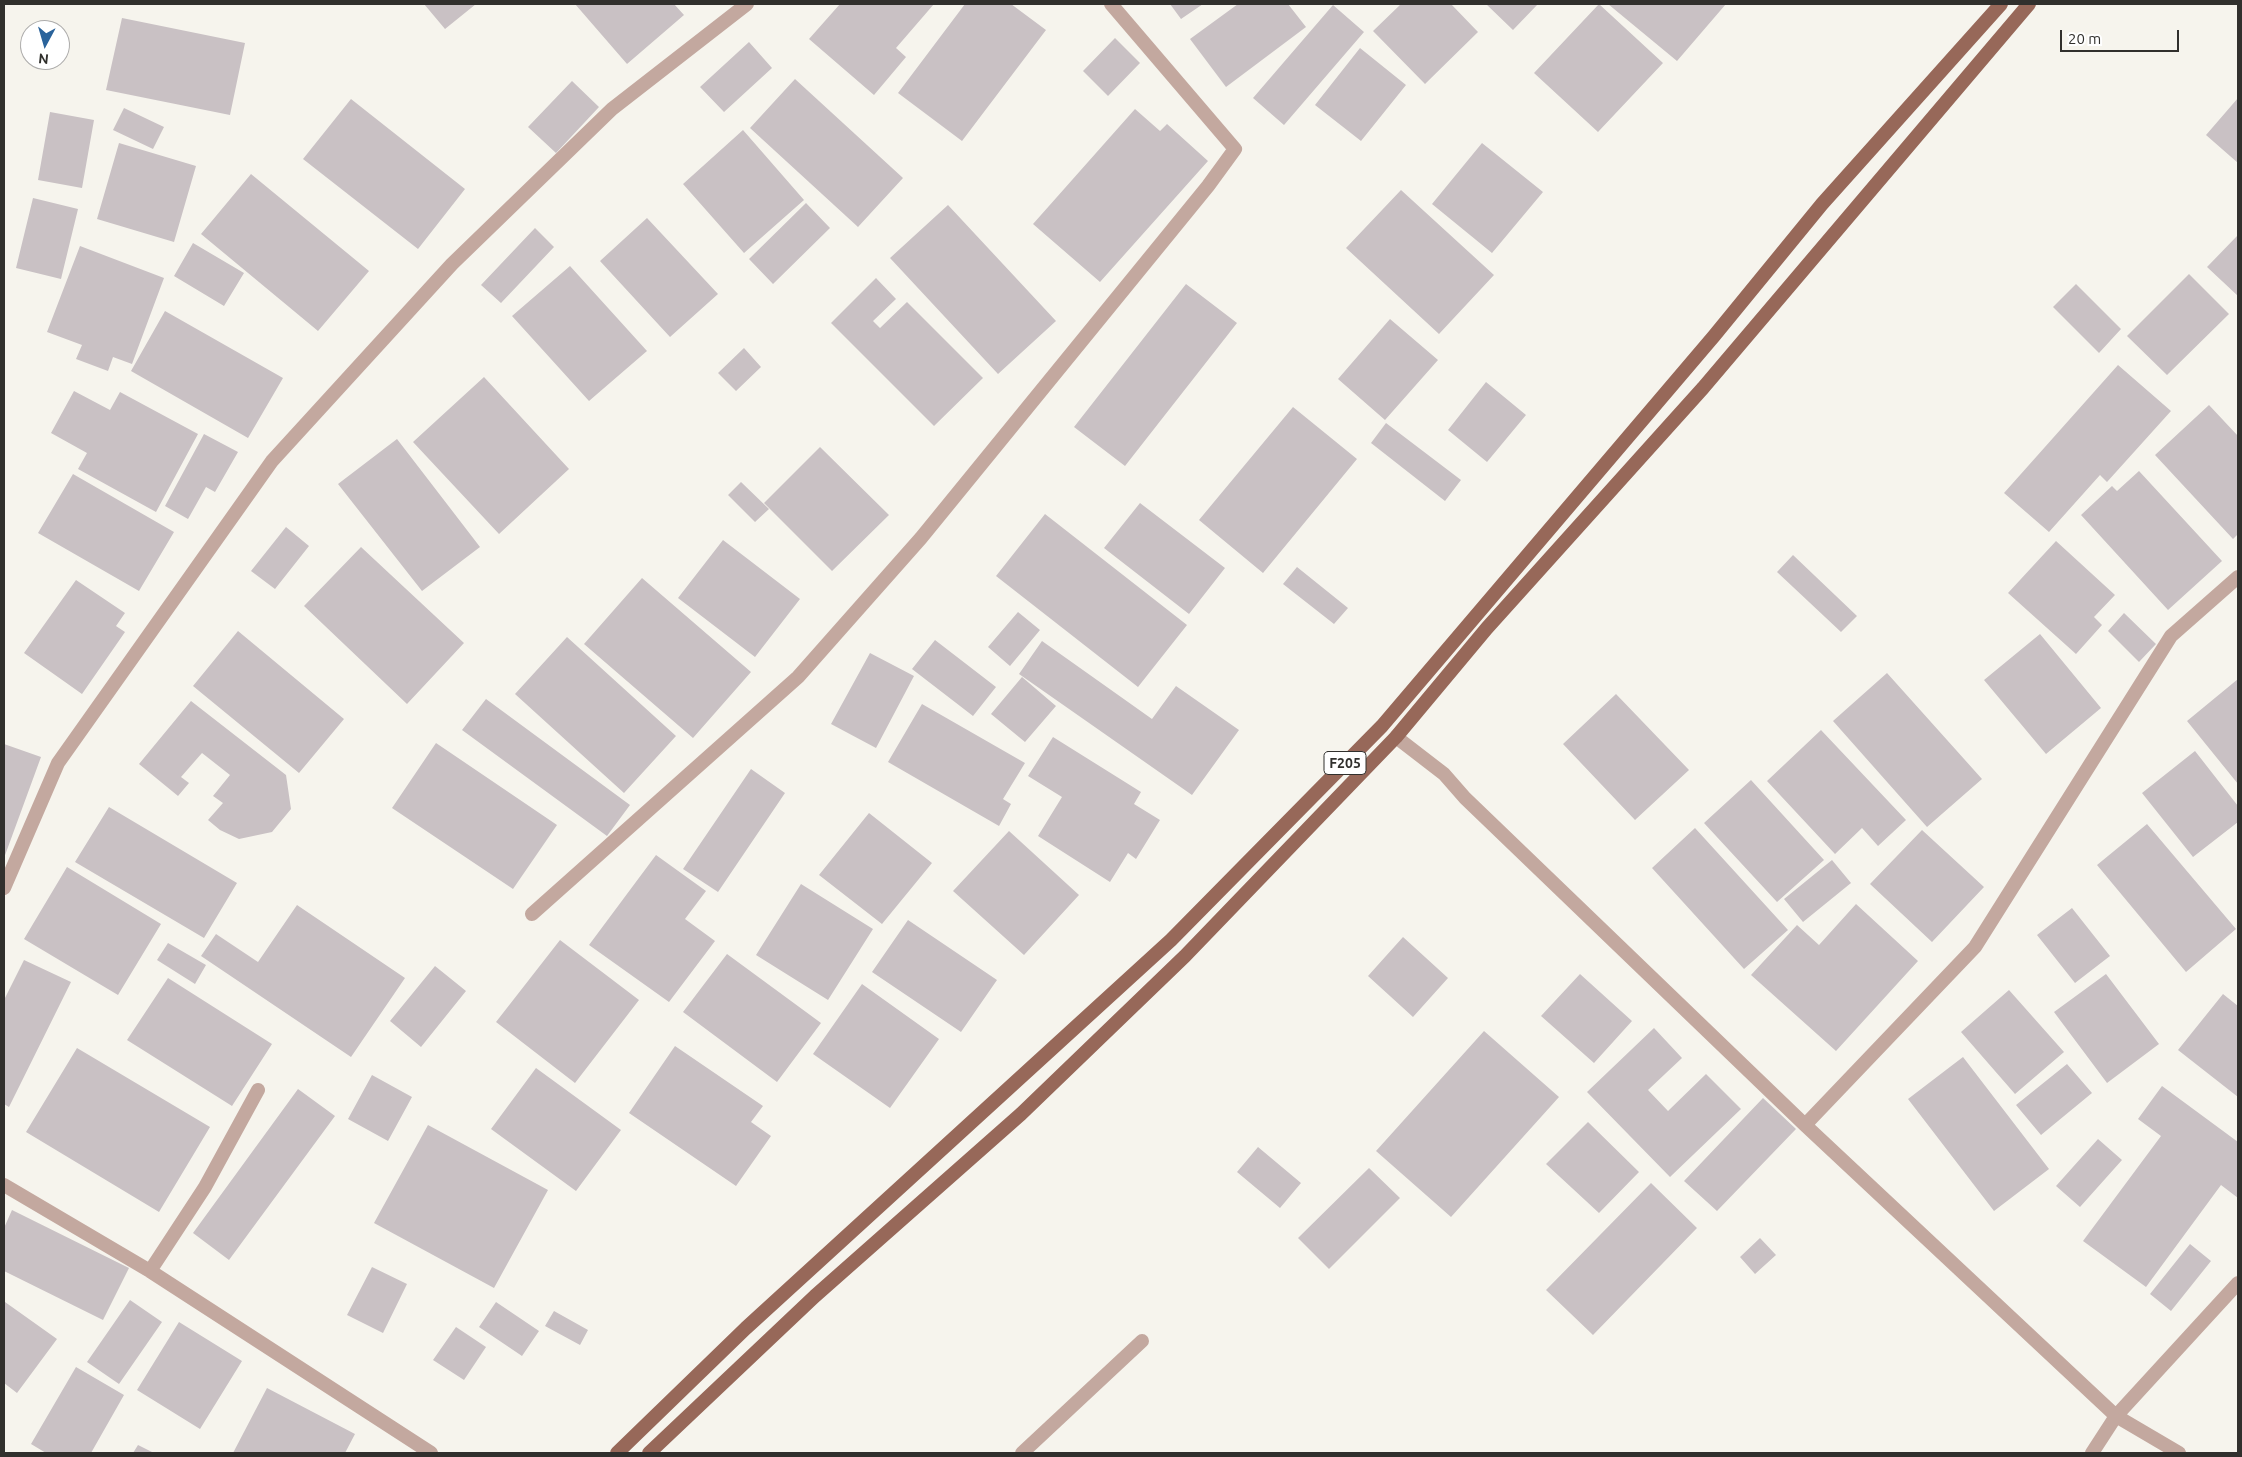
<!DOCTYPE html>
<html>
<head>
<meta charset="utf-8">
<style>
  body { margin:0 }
  #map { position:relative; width:2242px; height:1457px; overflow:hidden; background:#f6f4ed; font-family:Ubuntu,sans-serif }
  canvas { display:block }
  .frame { position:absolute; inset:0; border:5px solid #31302d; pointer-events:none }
  .north { position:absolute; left:20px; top:20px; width:50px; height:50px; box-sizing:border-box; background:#fff; border:1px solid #adacab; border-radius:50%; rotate:186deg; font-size:14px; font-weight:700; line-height:20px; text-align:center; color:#31302d }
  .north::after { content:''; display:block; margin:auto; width:18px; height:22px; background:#2a639b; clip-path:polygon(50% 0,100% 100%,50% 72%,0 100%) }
  .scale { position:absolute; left:2060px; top:30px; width:119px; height:22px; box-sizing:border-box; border:2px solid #31302d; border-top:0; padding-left:6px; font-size:15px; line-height:18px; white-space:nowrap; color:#31302d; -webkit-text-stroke:4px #fff; paint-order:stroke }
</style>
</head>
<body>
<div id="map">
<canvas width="2242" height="1457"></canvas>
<div class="frame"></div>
<div class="north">N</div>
<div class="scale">20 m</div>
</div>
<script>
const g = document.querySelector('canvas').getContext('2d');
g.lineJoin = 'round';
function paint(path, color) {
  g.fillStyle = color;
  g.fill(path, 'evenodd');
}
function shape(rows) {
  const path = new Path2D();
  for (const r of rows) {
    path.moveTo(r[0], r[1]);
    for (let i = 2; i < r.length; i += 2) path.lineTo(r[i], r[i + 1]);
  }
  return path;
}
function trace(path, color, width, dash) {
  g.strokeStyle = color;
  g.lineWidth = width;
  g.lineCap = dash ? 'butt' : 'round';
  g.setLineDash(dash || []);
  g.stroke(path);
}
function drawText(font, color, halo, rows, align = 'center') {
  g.font = font + ' Ubuntu,sans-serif';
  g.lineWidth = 4;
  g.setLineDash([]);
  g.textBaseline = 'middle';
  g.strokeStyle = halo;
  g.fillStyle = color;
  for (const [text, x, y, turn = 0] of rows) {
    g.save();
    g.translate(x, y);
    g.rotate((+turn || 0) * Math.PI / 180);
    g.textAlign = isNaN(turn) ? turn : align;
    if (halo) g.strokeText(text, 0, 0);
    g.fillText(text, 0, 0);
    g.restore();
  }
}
const building = shape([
  [424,4,476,4,445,29],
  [575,4,674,4,684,15,627,64],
  [840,4,934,4,896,48,906,57,874,95,809,39],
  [965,4,1011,4,1046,30,962,141,898,93],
  [1170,4,1203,4,1181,19],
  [1238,4,1288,4,1306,27,1226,87,1190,39],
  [1401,4,1451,4,1478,32,1425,84,1373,31],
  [1486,4,1538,4,1513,30],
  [1599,4,1663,63,1598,132,1534,73],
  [1608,4,1726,4,1677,61],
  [1333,5,1364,32,1284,125,1253,98],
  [122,18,245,43,230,115,106,90],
  [1115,38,1140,63,1108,96,1083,71],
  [749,42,772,68,724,112,700,87],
  [1360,48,1406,85,1361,141,1315,105],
  [795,79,903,178,858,227,750,128],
  [572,81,599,107,556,153,528,127],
  [2238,98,2238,163,2206,135],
  [351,99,465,189,418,249,303,159],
  [124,108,164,127,153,149,113,130],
  [1135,109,1160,131,1167,124,1208,161,1100,282,1033,224],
  [50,112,94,120,82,188,38,180],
  [743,130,804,200,744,253,683,184],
  [119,143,196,166,174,242,97,219],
  [1482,143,1543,192,1492,253,1432,204],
  [251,174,369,271,318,331,201,234],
  [1401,190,1494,275,1439,334,1346,248],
  [33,198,78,209,61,279,16,268],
  [806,203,830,228,773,284,749,259],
  [948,205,1056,321,998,374,890,258],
  [647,218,718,294,670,337,600,261],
  [535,228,554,247,501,303,481,285],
  [2238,235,2238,296,2207,267],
  [193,243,244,273,224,306,174,276],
  [80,246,164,278,132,364,113,357,108,371,76,359,82,345,47,332],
  [570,266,647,351,589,401,512,316],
  [2189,274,2229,314,2167,375,2127,336],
  [876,278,896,299,873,321,880,328,907,302,983,378,934,426,831,323],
  [1186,284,1237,323,1125,466,1074,427],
  [2076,284,2121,329,2099,353,2053,307],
  [165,311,283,378,248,438,131,371],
  [1390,319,1438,360,1385,420,1338,379],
  [744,348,761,367,736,391,718,373],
  [2118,365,2171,411,2107,482,2100,475,2049,532,2004,493],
  [484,377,569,469,499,534,413,442],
  [1486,382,1526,415,1487,462,1448,430],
  [74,391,110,410,120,392,198,434,156,512,78,469,87,453,51,433],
  [2209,405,2238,436,2238,534,2233,539,2155,455],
  [1293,407,1357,459,1263,573,1199,520],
  [1386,423,1461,480,1445,501,1371,443],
  [204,434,238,452,215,492,206,487,188,519,165,506],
  [397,439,480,547,422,591,338,484],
  [820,447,889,515,832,571,764,503],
  [2139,471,2222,561,2168,610,2081,515,2112,486,2117,491],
  [73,474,174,532,139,591,38,533],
  [741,482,769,509,755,522,728,495],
  [1140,503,1225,568,1189,614,1104,548],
  [1045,514,1187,625,1138,687,996,576],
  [286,527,309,546,275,589,251,571],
  [723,540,800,599,755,657,678,598],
  [2056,541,2115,595,2094,617,2102,625,2076,654,2008,593],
  [361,547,464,643,407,704,304,606],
  [1793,555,1857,616,1841,632,1777,572],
  [1297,567,1348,608,1334,624,1283,584],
  [642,578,751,672,693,738,584,644],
  [76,580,125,613,116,626,125,632,82,694,24,653],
  [1018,612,1040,630,1010,666,988,647],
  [2124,613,2156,644,2139,662,2108,631],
  [238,631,344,719,299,773,193,686],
  [2040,634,2101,708,2046,754,1984,680],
  [567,637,676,736,624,793,515,694],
  [935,640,996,687,973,716,912,669],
  [1042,641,1152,719,1176,686,1239,730,1192,795,1019,674],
  [870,653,914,676,876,748,831,724],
  [1887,673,1982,779,1927,827,1833,721],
  [1022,677,1056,706,1025,742,991,714],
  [2238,679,2238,784,2187,721],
  [1616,694,1689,770,1635,820,1563,744],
  [486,699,630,805,607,836,462,730],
  [191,701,286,775,291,809,272,832,239,839,220,830,208,820,223,803,213,796,230,775,202,753,181,777,189,783,178,796,139,764],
  [922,704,1025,763,1003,799,1011,804,999,826,888,762],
  [1821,730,1906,820,1878,846,1862,828,1835,854,1767,781],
  [1053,737,1141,792,1134,804,1160,820,1136,859,1128,853,1110,882,1038,836,1062,797,1028,776],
  [436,743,557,825,513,889,392,808],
  [4,744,41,757,4,858],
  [2195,751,2238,806,2238,822,2193,857,2142,793],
  [751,769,785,793,718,892,683,869],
  [1751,780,1824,860,1777,902,1704,823],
  [109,807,237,883,204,938,75,862],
  [869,813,932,863,882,924,819,875],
  [2147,824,2236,929,2186,972,2097,865],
  [1695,828,1788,930,1744,969,1652,868],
  [1922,830,1984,887,1932,942,1870,884],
  [1009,831,1079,895,1024,955,953,891],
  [656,855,706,891,685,919,715,941,669,1002,589,945],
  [1832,860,1851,883,1803,922,1784,899],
  [67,867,161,924,118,995,24,939],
  [801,884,873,929,828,1000,756,955],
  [1856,904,1918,961,1836,1051,1751,975,1797,925,1819,945],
  [297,905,405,978,351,1057,201,956,216,934,258,962],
  [2072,908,2110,956,2075,983,2037,935],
  [908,920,997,980,961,1032,872,972],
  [1403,937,1448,978,1413,1017,1368,976],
  [560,940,639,1000,575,1083,496,1022],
  [168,943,206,965,195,984,157,960],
  [727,954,821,1023,777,1082,683,1012],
  [24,960,71,982,9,1107,4,1104,4,1000],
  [435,966,466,991,421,1047,390,1021],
  [1580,974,1632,1021,1594,1063,1541,1016],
  [2106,974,2159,1044,2107,1083,2054,1012],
  [168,978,272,1044,232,1106,127,1040],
  [862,984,939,1039,890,1108,813,1054],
  [2009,990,2064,1052,2015,1094,1961,1032],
  [2223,994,2238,1006,2238,1097,2178,1050],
  [1654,1028,1682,1058,1648,1090,1668,1111,1706,1074,1741,1109,1670,1177,1587,1092],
  [1484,1031,1559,1097,1451,1217,1376,1151],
  [675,1046,763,1106,751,1122,771,1136,736,1186,629,1113],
  [77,1048,210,1127,159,1212,26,1132],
  [1963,1057,2049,1169,1994,1211,1908,1099],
  [2067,1064,2092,1093,2041,1135,2016,1105],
  [536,1068,621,1130,576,1191,491,1129],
  [372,1075,412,1097,388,1141,348,1119],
  [2162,1086,2238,1142,2238,1198,2221,1185,2146,1287,2083,1241,2161,1136,2138,1119],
  [298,1089,335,1116,229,1260,193,1233],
  [1763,1098,1796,1129,1717,1211,1684,1181],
  [1588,1122,1639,1172,1599,1213,1546,1164],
  [428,1125,548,1190,494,1288,374,1223],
  [2098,1139,2122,1160,2080,1207,2056,1186],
  [1258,1147,1301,1183,1280,1208,1237,1172],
  [1369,1168,1400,1198,1329,1269,1298,1238],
  [1651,1183,1697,1228,1593,1335,1546,1290],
  [12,1210,129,1268,103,1320,4,1271,4,1228],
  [1760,1238,1776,1255,1755,1274,1740,1257],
  [2190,1244,2211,1261,2171,1311,2150,1294],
  [372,1267,407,1284,383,1333,347,1315],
  [130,1300,162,1322,119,1384,87,1362],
  [5,1302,57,1339,17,1393,4,1383,4,1304],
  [496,1302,539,1331,522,1356,479,1327],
  [554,1311,588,1330,580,1345,545,1326],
  [179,1322,242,1361,200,1429,137,1390],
  [456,1327,486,1347,464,1380,433,1360],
  [76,1367,124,1395,91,1453,46,1453,31,1444],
  [267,1388,355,1434,345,1453,233,1453],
  [138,1445,154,1453,133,1453]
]);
const minor = shape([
  [1396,737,1444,774,1465,798,1805,1125,2116,1416,2179,1453],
  [4,888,58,763,272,461,452,264,612,109,747,4],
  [532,914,798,677,921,538,1208,186,1235,149,1111,4],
  [1805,1125,1975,947,2171,636,2238,577],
  [4,1185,150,1271,431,1453],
  [150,1271,205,1187,258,1090],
  [1022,1453,1142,1341],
  [2092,1453,2116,1416,2238,1283]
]);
const primary = shape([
  [617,1453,746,1328,1171,940,1382,726,1714,336,1822,204,2001,4],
  [649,1453,815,1296,1021,1114,1185,956,1396,737,1487,628,1703,388,2029,4]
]);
const shields = [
  [1345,763,42]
];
const shieldNames = [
  ["F205",1345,763]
];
paint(building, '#c9c1c4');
trace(minor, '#c3a89f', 14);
trace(primary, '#976859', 14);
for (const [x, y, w] of shields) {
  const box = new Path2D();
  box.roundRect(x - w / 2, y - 11.5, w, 23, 4);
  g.fillStyle = '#fff';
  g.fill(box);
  trace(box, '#31302d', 1);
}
drawText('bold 14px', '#31302d', null, shieldNames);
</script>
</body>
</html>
